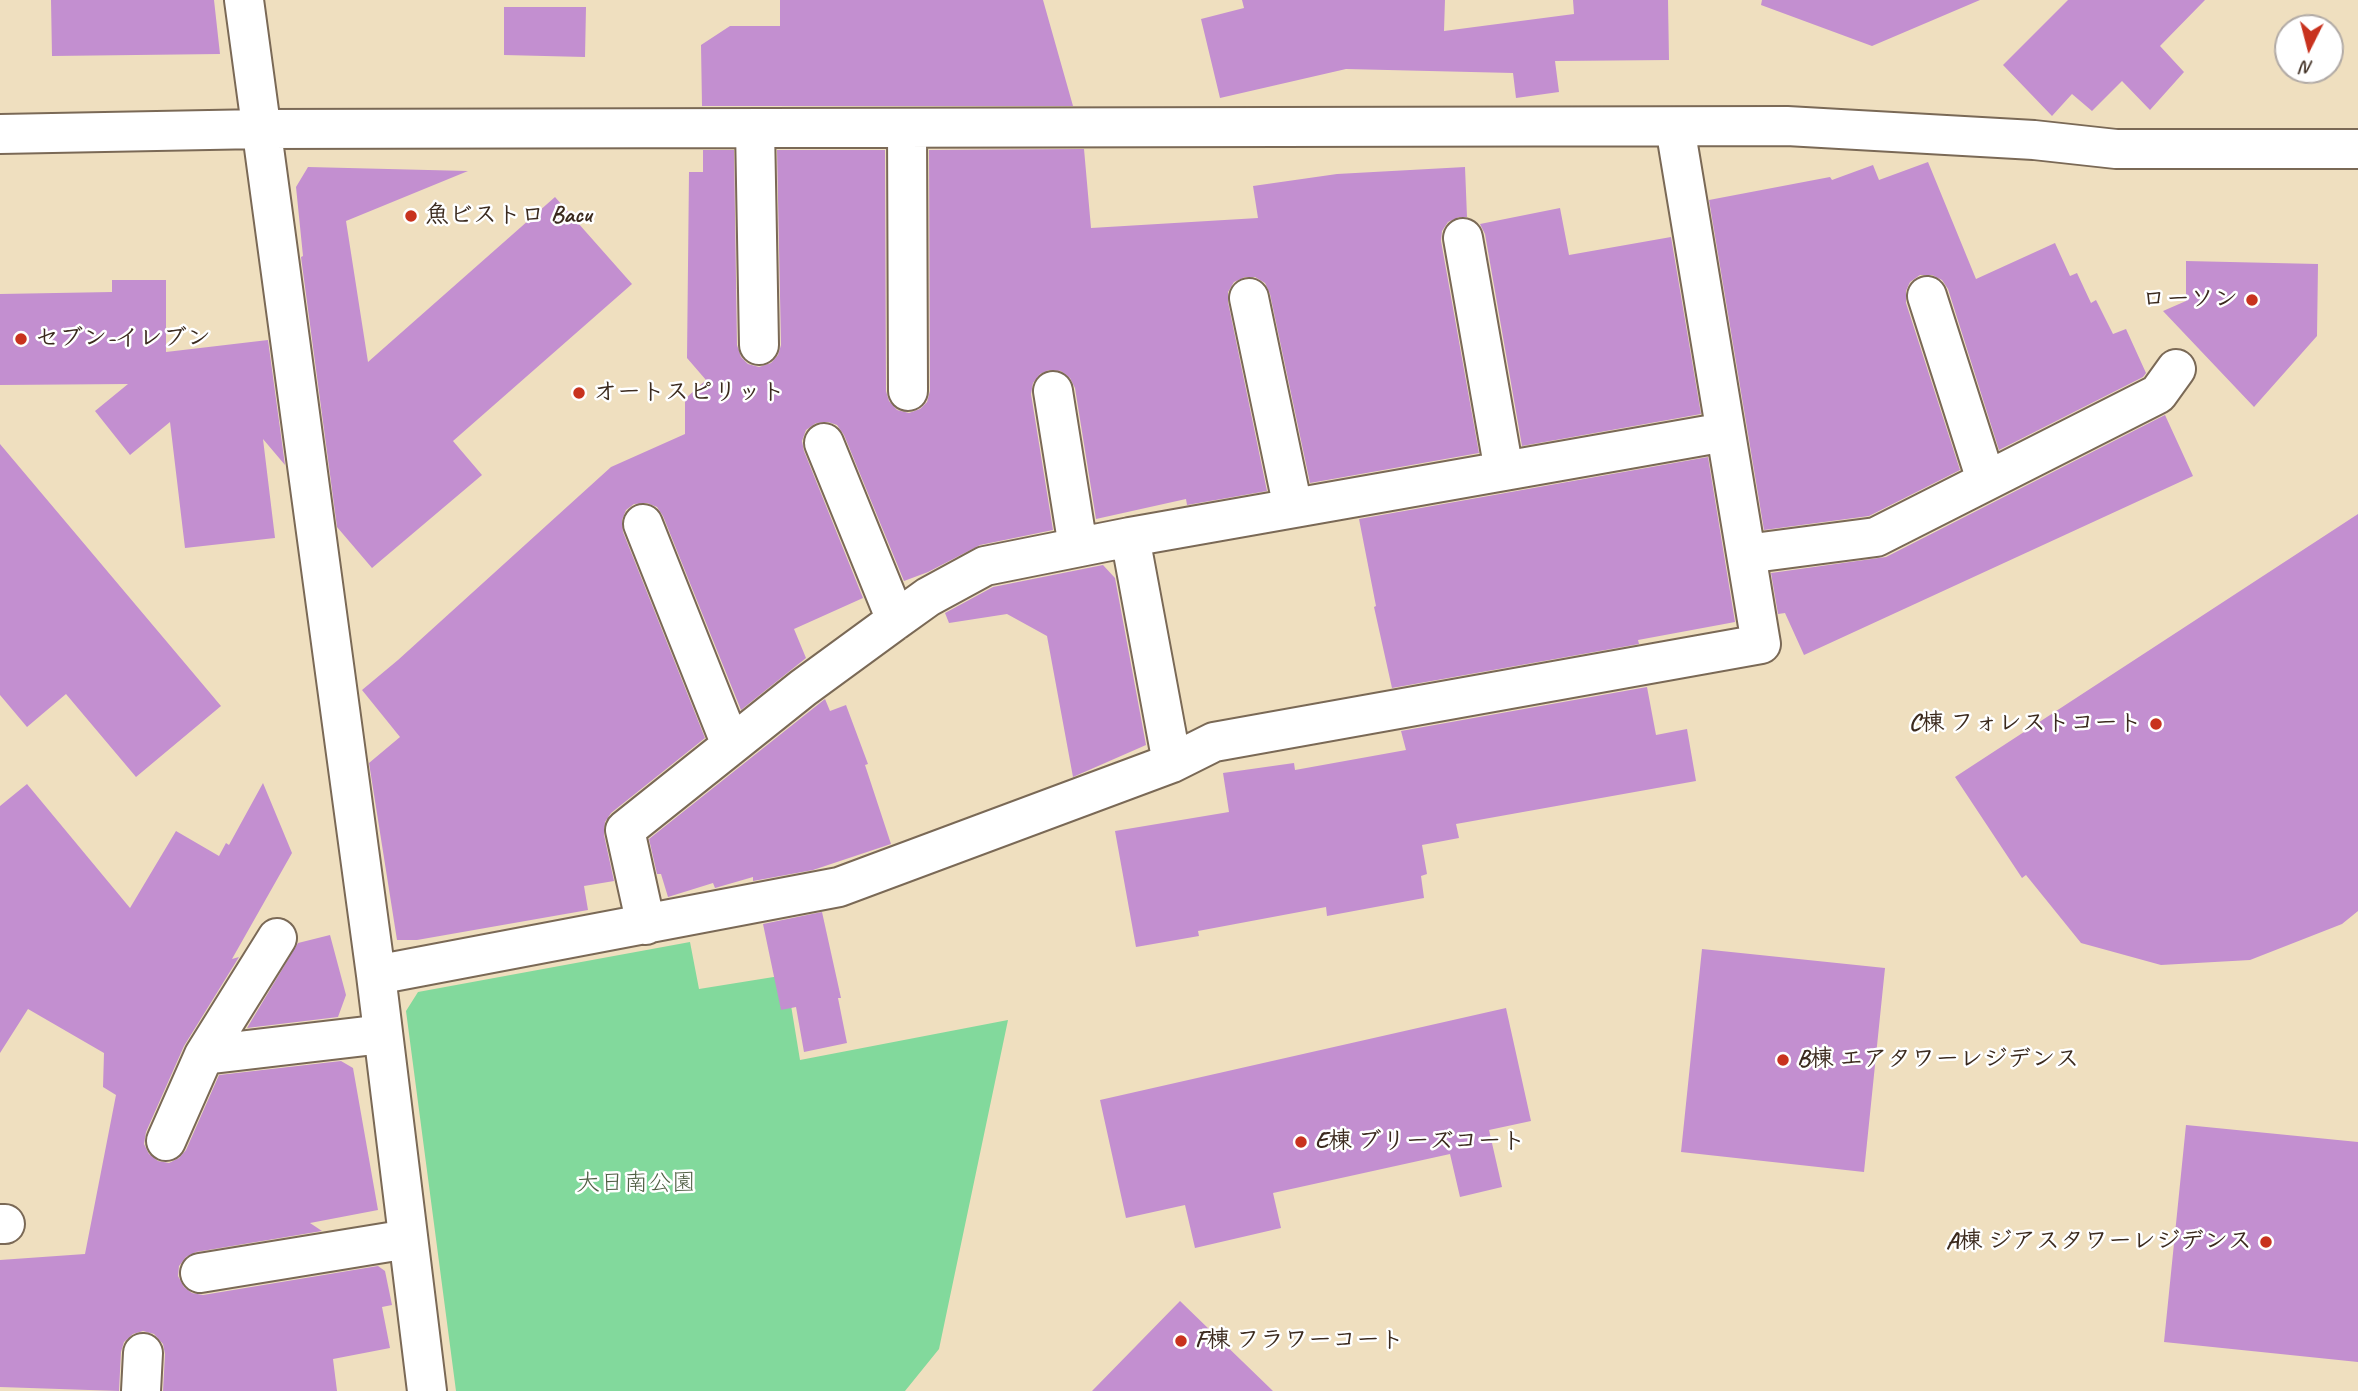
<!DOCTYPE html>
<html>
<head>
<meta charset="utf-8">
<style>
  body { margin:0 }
  #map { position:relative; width:2358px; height:1391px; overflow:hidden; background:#efdfbf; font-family:Caveat,sans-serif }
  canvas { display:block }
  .north { position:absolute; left:2274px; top:14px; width:70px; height:70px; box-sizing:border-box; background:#fff; border:2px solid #b1aaa5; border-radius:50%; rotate:186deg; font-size:19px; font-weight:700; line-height:28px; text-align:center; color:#3b2a1e }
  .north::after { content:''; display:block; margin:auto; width:24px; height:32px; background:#c8321e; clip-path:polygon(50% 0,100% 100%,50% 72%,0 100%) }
</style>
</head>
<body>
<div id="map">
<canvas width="2358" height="1391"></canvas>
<div class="north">N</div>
</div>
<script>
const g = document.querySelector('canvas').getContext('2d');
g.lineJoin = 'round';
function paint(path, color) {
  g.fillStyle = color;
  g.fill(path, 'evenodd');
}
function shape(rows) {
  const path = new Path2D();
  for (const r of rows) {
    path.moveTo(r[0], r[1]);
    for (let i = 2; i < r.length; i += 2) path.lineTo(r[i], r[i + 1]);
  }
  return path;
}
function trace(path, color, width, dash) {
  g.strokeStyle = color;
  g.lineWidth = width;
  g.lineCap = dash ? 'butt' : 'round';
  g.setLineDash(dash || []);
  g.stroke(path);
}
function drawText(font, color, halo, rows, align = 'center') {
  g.font = font + ' Caveat,"Klee One",sans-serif';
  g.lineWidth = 5;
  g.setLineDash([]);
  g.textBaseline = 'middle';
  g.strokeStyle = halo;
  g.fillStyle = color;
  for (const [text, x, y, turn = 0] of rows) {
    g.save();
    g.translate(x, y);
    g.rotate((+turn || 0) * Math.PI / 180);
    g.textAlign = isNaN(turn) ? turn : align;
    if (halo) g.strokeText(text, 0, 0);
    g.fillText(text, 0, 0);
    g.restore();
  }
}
const green = shape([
  [690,942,699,989,786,975,800,1060,1008,1020,939,1349,905,1391,456,1391,406,1011,418,992]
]);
const building = shape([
  [51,0,214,0,220,54,52,56],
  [780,0,1043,0,1073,106,702,106,701,45,730,26,780,26],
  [1242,0,1445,0,1444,31,1574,14,1573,0,1668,0,1669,60,1555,61,1559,92,1516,98,1513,73,1346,69,1220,98,1201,19,1244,8],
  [1762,0,1980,0,1872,46,1761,5],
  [2068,0,2205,0,2160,46,2184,72,2150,110,2122,81,2092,111,2072,94,2052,116,2003,65],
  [504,7,586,7,585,57,504,55],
  [1084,149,1091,228,1258,218,1253,186,1337,174,1465,167,1467,217,1459,217,1448,222,1442,231,1441,241,1479,453,1310,483,1270,294,1265,283,1255,277,1245,277,1234,282,1228,292,1228,302,1267,491,1187,505,1186,499,1096,519,1075,388,1070,378,1061,371,1049,370,1040,374,1033,383,1031,394,1053,530,980,545,928,572,904,581,844,435,837,425,828,422,816,423,806,430,802,441,804,451,863,598,794,629,806,658,741,710,663,516,657,507,647,503,634,504,626,510,622,520,623,532,705,738,611,813,605,822,604,835,614,881,584,886,588,910,417,940,397,940,369,763,400,737,362,690,398,660,611,467,685,434,685,399,706,380,687,358,689,172,703,172,703,150,734,150,737,345,741,357,748,364,759,367,771,363,778,355,781,345,777,150,885,150,886,391,889,401,897,410,909,413,920,409,927,402,930,391,929,150],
  [1928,162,1976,279,2055,243,2070,276,2077,273,2091,303,2096,300,2113,334,2126,329,2146,373,2143,377,1999,450,1948,289,1942,280,1932,275,1920,275,1910,282,1906,291,1906,303,1960,470,1869,516,1764,530,1709,200,1830,177,1832,180,1873,165,1879,180],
  [308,167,468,171,346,221,368,362,555,197,632,284,453,441,482,475,372,568,337,527,301,257,303,256,296,187],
  [1560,208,1569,255,1671,237,1701,414,1522,446,1485,234,1480,224],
  [2186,261,2318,264,2317,336,2254,407,2163,311,2186,301],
  [112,280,166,280,166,352,268,340,285,465,263,439,275,538,185,548,170,422,130,455,95,411,128,384,0,385,0,294,112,292],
  [2165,415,2193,476,1804,655,1785,613,1778,614,1771,573,1886,557],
  [0,444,221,706,136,777,66,694,27,727,0,695],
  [1708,457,1735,622,1638,640,1639,644,1392,688,1374,607,1376,606,1359,519],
  [2358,514,2358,911,2342,924,2250,960,2161,965,2081,943,2026,875,2022,878,1955,777],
  [1103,565,1115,578,1146,745,1073,777,1047,636,1007,614,949,623,945,613,993,587],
  [1647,687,1656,735,1687,729,1696,781,1456,824,1459,838,1422,845,1427,874,1421,876,1424,898,1327,916,1326,907,1198,931,1199,936,1136,947,1115,831,1229,812,1223,773,1294,763,1295,770,1406,750,1401,731],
  [825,699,830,711,846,705,868,764,865,765,891,844,813,870,753,881,753,877,715,888,713,883,668,897,661,874,657,874,649,839],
  [263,783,292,853,232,959,239,957,184,1046,146,1132,144,1144,149,1154,158,1161,169,1163,179,1158,186,1150,219,1075,341,1061,353,1068,378,1210,310,1223,322,1231,196,1252,186,1257,179,1266,178,1276,184,1287,192,1293,203,1295,378,1266,385,1271,392,1305,382,1307,390,1348,333,1359,337,1391,163,1391,165,1354,163,1344,154,1334,143,1331,133,1334,124,1342,121,1352,119,1391,0,1387,0,1260,85,1254,116,1095,103,1087,104,1053,28,1009,0,1053,0,806,27,784,130,908,176,831,219,856,226,843,229,845],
  [822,912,841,998,838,998,847,1043,804,1052,796,1007,781,1010,763,924],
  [330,935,346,995,338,1017,247,1028,298,943],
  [1702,949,1885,968,1864,1172,1681,1152],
  [1506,1008,1531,1121,1489,1130,1502,1187,1460,1197,1450,1154,1273,1193,1281,1228,1195,1248,1185,1205,1126,1218,1100,1100],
  [2186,1125,2358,1142,2358,1362,2164,1342],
  [1180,1301,1273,1391,1092,1391]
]);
const minor = shape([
  [244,0,376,975,427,1391],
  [755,128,759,345],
  [907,128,908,391],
  [0,134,261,129,1787,126,2034,140,2116,149,2358,149],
  [1463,238,1504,471],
  [1927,296,1986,480],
  [1249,298,1293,508],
  [1053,391,1078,547],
  [824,443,896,620],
  [643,524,731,745],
  [1130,537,1172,763],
  [1746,554,1876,537,2158,394,2176,369],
  [646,925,625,830,803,688,896,620,928,597,985,566,1130,537,1725,432],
  [376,975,839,887,1172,763,1214,742,1761,644,1675,127],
  [204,1055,383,1034],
  [166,1141,204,1055,277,938],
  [0,1224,5,1224],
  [200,1273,408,1239],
  [141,1391,143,1353]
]);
const markers = [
  [411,216,7,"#c8321e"],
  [2252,300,7,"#c8321e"],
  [21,339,7,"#c8321e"],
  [579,393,7,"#c8321e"],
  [2156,724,7,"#c8321e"],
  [1783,1060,7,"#c8321e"],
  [1301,1142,7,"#c8321e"],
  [2266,1242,7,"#c8321e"],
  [1181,1341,7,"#c8321e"]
];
const poiNames = [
  ["魚ビストロ Bacu",425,216],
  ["ローソン",2238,300,"right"],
  ["セブン-イレブン",35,339],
  ["オートスピリット",593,393],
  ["C棟 フォレストコート",2142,724,"right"],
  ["B棟 エアタワーレジデンス",1797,1060],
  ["E棟 ブリーズコート",1315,1142],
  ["A棟 ジアスタワーレジデンス",2252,1242,"right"],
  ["F棟 フラワーコート",1195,1341]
];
const parkNames = [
  ["大日南公園",636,1184]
];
paint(green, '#82d99c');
paint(building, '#c38fd0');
trace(minor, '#7a6956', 42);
trace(minor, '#fff', 38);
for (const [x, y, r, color] of markers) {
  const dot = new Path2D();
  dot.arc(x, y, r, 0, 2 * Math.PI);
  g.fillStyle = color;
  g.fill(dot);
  trace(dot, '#fff', 2.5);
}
drawText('bold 24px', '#3b2a1e', '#fff', poiNames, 'left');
drawText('24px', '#505f44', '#fff', parkNames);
</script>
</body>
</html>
